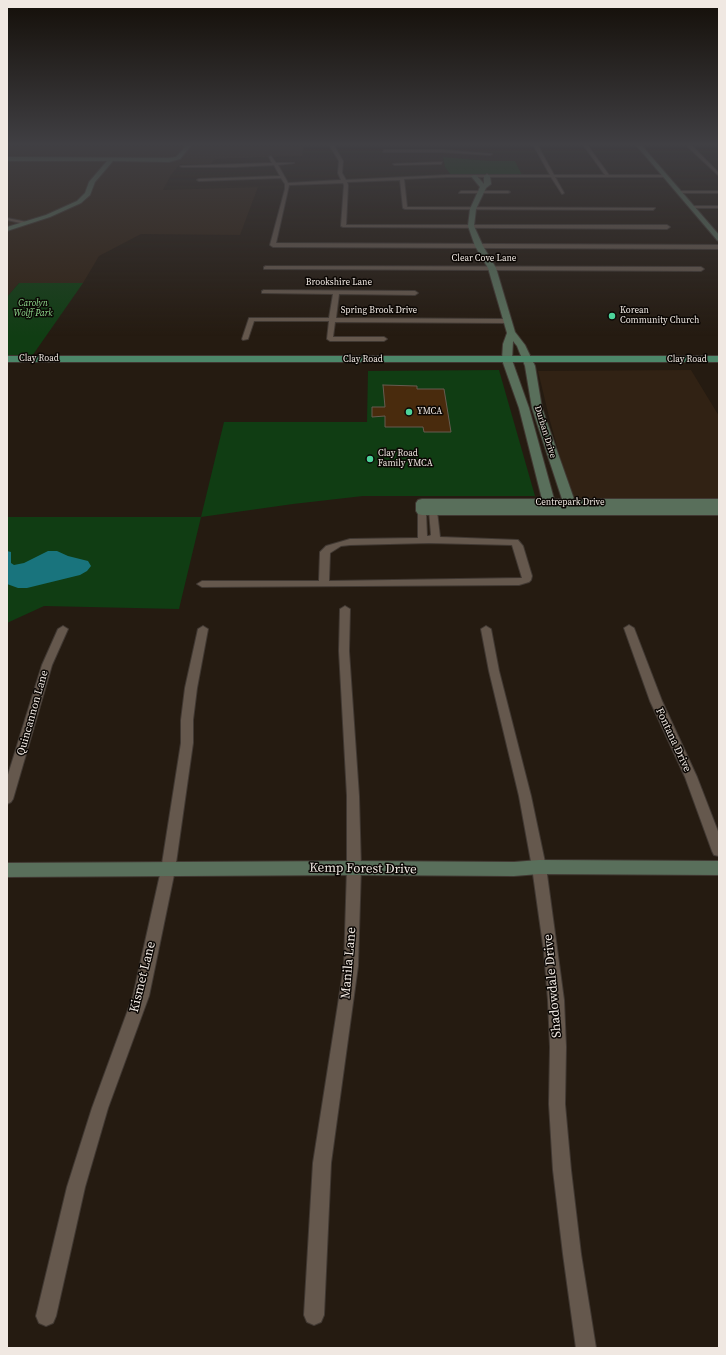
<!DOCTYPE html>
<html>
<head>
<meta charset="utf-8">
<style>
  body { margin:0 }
  #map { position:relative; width:726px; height:1355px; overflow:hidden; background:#251b11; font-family:"Source Serif 4",serif }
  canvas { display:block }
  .frame { position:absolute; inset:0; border:8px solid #f0e8e2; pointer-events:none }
</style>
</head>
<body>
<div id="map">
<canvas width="726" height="1355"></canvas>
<div class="frame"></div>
</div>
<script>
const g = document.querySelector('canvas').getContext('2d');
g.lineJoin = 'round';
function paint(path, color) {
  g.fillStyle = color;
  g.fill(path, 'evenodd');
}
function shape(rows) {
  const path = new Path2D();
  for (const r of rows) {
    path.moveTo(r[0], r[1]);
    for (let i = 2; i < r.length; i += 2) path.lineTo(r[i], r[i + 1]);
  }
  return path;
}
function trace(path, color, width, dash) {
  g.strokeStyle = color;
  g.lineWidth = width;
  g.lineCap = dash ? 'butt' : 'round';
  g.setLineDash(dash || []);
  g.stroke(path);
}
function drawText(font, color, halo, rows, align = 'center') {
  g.font = font + ' "Source Serif 4",serif';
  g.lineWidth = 3;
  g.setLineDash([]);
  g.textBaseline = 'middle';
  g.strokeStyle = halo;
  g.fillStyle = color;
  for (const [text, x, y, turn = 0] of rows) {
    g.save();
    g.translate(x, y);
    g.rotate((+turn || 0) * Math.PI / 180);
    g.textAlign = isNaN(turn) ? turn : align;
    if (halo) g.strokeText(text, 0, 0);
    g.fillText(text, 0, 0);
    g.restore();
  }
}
const built = shape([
  [7,146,304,146,302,156,220,159,214,160,211,164,180,164,171,175,163,190,258,187,240,235,141,234,99,256,83,283,19,283,7,297],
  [691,370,719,416,719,499,579,499,571,495,550,421,538,371]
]);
const green = shape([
  [443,157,490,161,515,161,522,175,451,175,445,167],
  [19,283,83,283,30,359,7,359,7,297],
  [499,370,535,496,363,496,293,504,201,517,179,609,44,606,7,623,7,517,201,517,224,422,367,422,368,371]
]);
const water = shape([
  [7,551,11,552,11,563,14,565,24,563,48,551,57,551,68,556,88,561,91,566,87,571,80,575,27,588,18,588,7,584]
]);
const building = shape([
  [383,385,417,386,417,389,444,389,451,432,424,432,423,427,385,427,385,416,372,417,372,407,385,407,383,385]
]);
const street = shape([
  [330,146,334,146,343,161,342,173,346,180,447,175,550,175,534,146,538,146,554,175,605,175,584,146,588,146,609,175,665,175,667,176,665,177,555,177,564,193,562,194,551,177,447,177,404,179,407,207,655,208,653,210,405,209,403,208,400,180,347,182,348,185,346,225,667,225,670,227,667,229,343,227,341,226,344,185,343,183,289,185,276,243,719,245,719,249,273,247,270,245,285,189,285,184,281,178,199,181,197,180,199,179,280,176,274,165,235,167,182,167,180,166,272,163,269,157,271,156,276,163,294,163,278,165,288,183,341,180,338,173,339,161,330,146],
  [687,146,692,146,719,173,719,176,687,146],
  [384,150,442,150,492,154,490,155,442,152,383,152,384,150],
  [442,162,441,164,395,165,393,164,442,162],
  [461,191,508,191,510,192,508,193,459,193,461,191],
  [679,191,719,191,719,193,677,193,679,191],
  [690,206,719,206,719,208,692,208,690,206],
  [7,218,27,222,27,223,25,224,7,220,7,218],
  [266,266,701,267,704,269,701,271,264,269,264,267,266,266],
  [264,290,415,291,418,293,415,295,339,294,336,318,507,319,510,321,507,323,335,322,333,337,384,337,387,339,384,341,330,341,327,339,329,321,254,321,248,339,243,340,242,339,249,318,329,318,333,294,262,293,262,291,264,290],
  [422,508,426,511,427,536,429,536,431,535,429,511,433,508,437,511,440,537,518,540,523,546,532,576,531,580,529,582,519,585,202,587,197,584,202,581,319,581,320,552,326,546,350,539,418,538,418,511,422,508],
  [429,543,512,545,522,578,329,581,330,553,341,546,350,545,429,543],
  [345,606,350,609,349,651,359,796,361,868,358,966,331,1163,324,1315,321,1322,314,1325,307,1322,304,1315,313,1163,344,966,347,868,347,796,339,651,340,609,345,606],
  [629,625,634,628,662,701,697,777,719,834,719,856,714,855,712,851,685,777,650,701,624,628,629,625],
  [63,626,68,629,52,665,13,799,11,802,7,804,7,778,42,665,58,629,63,626],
  [203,626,208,629,197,688,193,720,193,743,175,870,149,996,108,1108,85,1187,56,1316,53,1323,46,1326,39,1323,36,1316,67,1187,92,1108,133,996,161,870,181,743,181,720,185,688,198,629,203,626],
  [486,626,491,629,499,671,531,796,546,867,564,1000,566,1047,565,1104,571,1170,581,1254,596,1348,576,1348,563,1254,553,1170,549,1104,550,1047,548,1000,544,952,532,867,519,796,489,671,481,629,486,626]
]);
const secondary = shape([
  [186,146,191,146,180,159,169,162,113,161,95,182,90,195,81,203,50,217,7,231,7,227,46,215,77,201,85,193,89,182,107,161,7,161,7,157,169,158,176,157,186,146],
  [637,146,642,146,719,235,719,241,717,240,637,146],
  [487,174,490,176,491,184,486,188,476,209,474,226,483,246,496,268,515,332,525,345,535,366,542,408,574,499,719,499,719,507,577,507,719,507,719,515,422,515,418,514,416,511,416,503,418,500,422,499,542,499,519,408,502,360,503,344,507,333,488,268,475,246,468,226,470,209,480,187,471,176,476,175,484,184,484,176,487,174],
  [513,341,517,346,525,366,532,408,562,499,554,499,529,408,512,360,513,341],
  [539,860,719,861,719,875,539,874,514,876,354,875,7,877,7,863,354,861,514,862,539,860]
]);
const primary = shape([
  [7,356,719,356,719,362,7,362,7,356]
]);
const markers = [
  [612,316,4,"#4dd39a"],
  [409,412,4,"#4dd39a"],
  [370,459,4,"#4dd39a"]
];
const farStreetnames = [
  ["Clear Cove Lane",484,259],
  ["Brookshire Lane",339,283],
  ["Spring Brook Drive",379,311],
  ["Clay Road",39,359],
  ["Clay Road",363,360],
  ["Clay Road",687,360],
  ["Durban Drive",545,432,73],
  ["Centrepark Drive",570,503]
];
const farParknames = [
  ["Carolyn",33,304],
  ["Wolff Park",33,314]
];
const farPoinames = [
  ["Korean",620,311],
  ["Community Church",620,321],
  ["YMCA",417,412],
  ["Clay Road",378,454],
  ["Family YMCA",378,464]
];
const streetNames = [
  ["Quincannon Lane",33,713,-74],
  ["Fontana Drive",673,740,65]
];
const nearStreetnames = [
  ["Kemp Forest Drive",363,869,1],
  ["Manila Lane",349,963,-85],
  ["Kismet Lane",143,977,-76],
  ["Shadowdale Drive",553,986,-95]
];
paint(built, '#312214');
paint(green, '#103d13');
paint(water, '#19747d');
paint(building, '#492b0d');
trace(building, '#675b50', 1);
trace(street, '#403832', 2);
trace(secondary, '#403832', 2);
trace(primary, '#403832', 2);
paint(street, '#65584d');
paint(secondary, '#596f5b');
paint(primary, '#4c8769');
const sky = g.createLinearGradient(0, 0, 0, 336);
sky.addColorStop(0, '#140f09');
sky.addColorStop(0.43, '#403f43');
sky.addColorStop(1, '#403f4300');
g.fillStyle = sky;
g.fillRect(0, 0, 726, 336);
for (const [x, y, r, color] of markers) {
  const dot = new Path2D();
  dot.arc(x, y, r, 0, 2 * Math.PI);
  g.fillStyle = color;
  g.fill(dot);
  trace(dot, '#0b0704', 1.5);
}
drawText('9px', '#f0e8e2', '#0b0704', farStreetnames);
drawText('italic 9px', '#93e092', '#0b0704', farParknames);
drawText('9px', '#f0e8e2', '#0b0704', farPoinames, 'left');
drawText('11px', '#f0e8e2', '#0b0704', streetNames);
drawText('13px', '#f0e8e2', '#0b0704', nearStreetnames);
</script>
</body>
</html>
